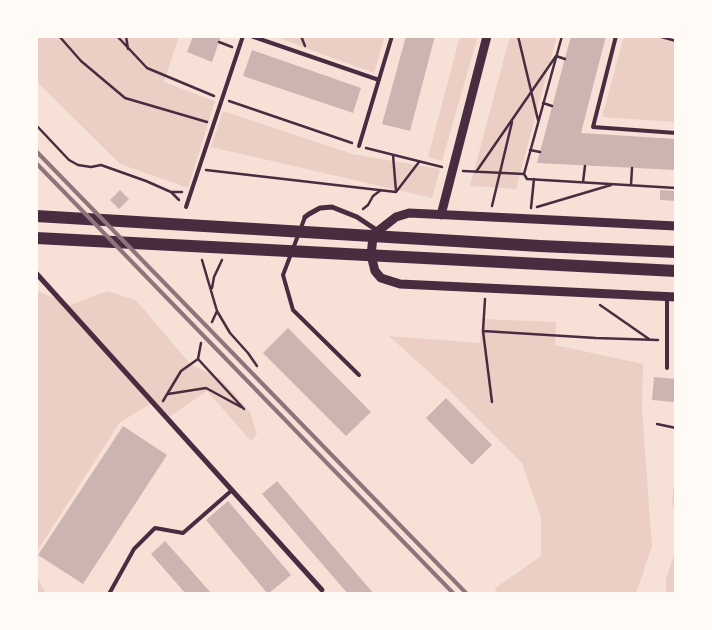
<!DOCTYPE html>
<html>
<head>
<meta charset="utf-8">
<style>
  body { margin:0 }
  #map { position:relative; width:712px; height:630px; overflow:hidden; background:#f7e1d7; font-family:"Roboto Condensed",sans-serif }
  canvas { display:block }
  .frame { position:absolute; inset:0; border:38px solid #fffaf5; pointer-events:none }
</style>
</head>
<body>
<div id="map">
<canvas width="712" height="630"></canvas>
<div class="frame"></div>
</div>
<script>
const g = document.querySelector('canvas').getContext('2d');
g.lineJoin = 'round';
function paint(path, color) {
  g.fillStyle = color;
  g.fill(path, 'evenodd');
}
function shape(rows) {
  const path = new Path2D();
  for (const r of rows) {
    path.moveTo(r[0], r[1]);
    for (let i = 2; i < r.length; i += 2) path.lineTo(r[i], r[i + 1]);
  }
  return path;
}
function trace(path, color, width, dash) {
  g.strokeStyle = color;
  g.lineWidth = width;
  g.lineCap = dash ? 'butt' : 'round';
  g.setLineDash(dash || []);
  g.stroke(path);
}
const green = shape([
  [36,36,179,36,164,82,215,101,188,188,120,164,36,81],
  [273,36,385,36,374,73],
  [460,36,478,36,442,161,428,157],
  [510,36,557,36,516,189,470,186],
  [624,36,676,36,676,122,602,117],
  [223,111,352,154,440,169,432,198,211,147],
  [36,290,70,305,107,291,136,300,190,364,221,379,250,412,257,434,251,441,207,391,165,420,151,404,120,422,36,553],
  [482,319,556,322,555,345,643,364,642,410,652,546,636,594,499,594,494,589,541,556,541,518,522,463,451,392,389,336,480,343],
  [676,461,676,515,672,502],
  [676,549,676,594,666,594,666,579],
  [36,574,46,594,36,594]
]);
const building = shape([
  [193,36,221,36,212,62,187,52],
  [406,36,435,36,410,131,382,124],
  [571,36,606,36,581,133,676,139,676,170,537,163],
  [252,50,361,88,353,113,243,76],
  [120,190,129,199,119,209,110,200],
  [660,190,676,191,676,201,660,200],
  [288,328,371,412,346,436,263,353],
  [654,377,676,379,675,402,652,400],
  [446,398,492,445,472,465,426,418],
  [123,426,167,455,83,584,38,555],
  [277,481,374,594,348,594,262,494],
  [228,501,291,575,268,594,206,520],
  [165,541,212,594,186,594,151,554]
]);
const path = shape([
  [59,36,81,61,125,98,207,122],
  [117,36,147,68,214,96],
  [126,36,128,49],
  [301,36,305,46],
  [518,36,538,120],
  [562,36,524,174,527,179,676,188],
  [658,36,676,41],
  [219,42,232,47],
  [229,101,352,143],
  [543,103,552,106],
  [36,125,69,160,78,165,91,167,101,165,146,181,171,192,182,192],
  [366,148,442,167],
  [530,150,540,152],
  [393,155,396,191],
  [206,170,396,192],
  [463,171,524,174],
  [476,172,556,56,565,59],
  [583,182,585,166],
  [631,185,632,168],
  [171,192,179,200],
  [396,192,419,162],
  [492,206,512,122],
  [537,207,611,185],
  [531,208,534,179],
  [363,209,368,205,373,196,381,190],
  [202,260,217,311,230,333,248,353,257,366],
  [212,288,214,277,222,260],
  [485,299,483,331,492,402],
  [600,305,649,339],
  [212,322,217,311],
  [483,331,596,338,658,340],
  [201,343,198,359,244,409],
  [168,394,206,388,241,407],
  [163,401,181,371,198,359],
  [657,424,676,428]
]);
const service = shape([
  [251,36,379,80],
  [616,36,593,127,676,133],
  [359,146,392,36],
  [186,207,243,36],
  [305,217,283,275,293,310,359,375],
  [667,368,667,298],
  [109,594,134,549,155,528,183,533,231,491]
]);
const minor = shape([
  [305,217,309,214,320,208,332,207,357,217,378,231],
  [36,273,322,590]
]);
const tertiary = shape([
  [441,215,487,36],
  [676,226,409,213,396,217,378,231,373,237,371,255,375,271,381,278,400,284,676,297]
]);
const primary = shape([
  [36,216,540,246,676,252],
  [36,238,676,271]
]);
const rail = shape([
  [36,151,467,594],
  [36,163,454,594]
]);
paint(green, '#ebcfc5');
paint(building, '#ccb4b1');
trace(path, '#4a2c40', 2.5);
trace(service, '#4a2c40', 4);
trace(minor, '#4a2c40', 5);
trace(tertiary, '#4a2c40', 9);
trace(primary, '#4a2c40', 12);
trace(rail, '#8f747c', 4);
</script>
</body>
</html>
